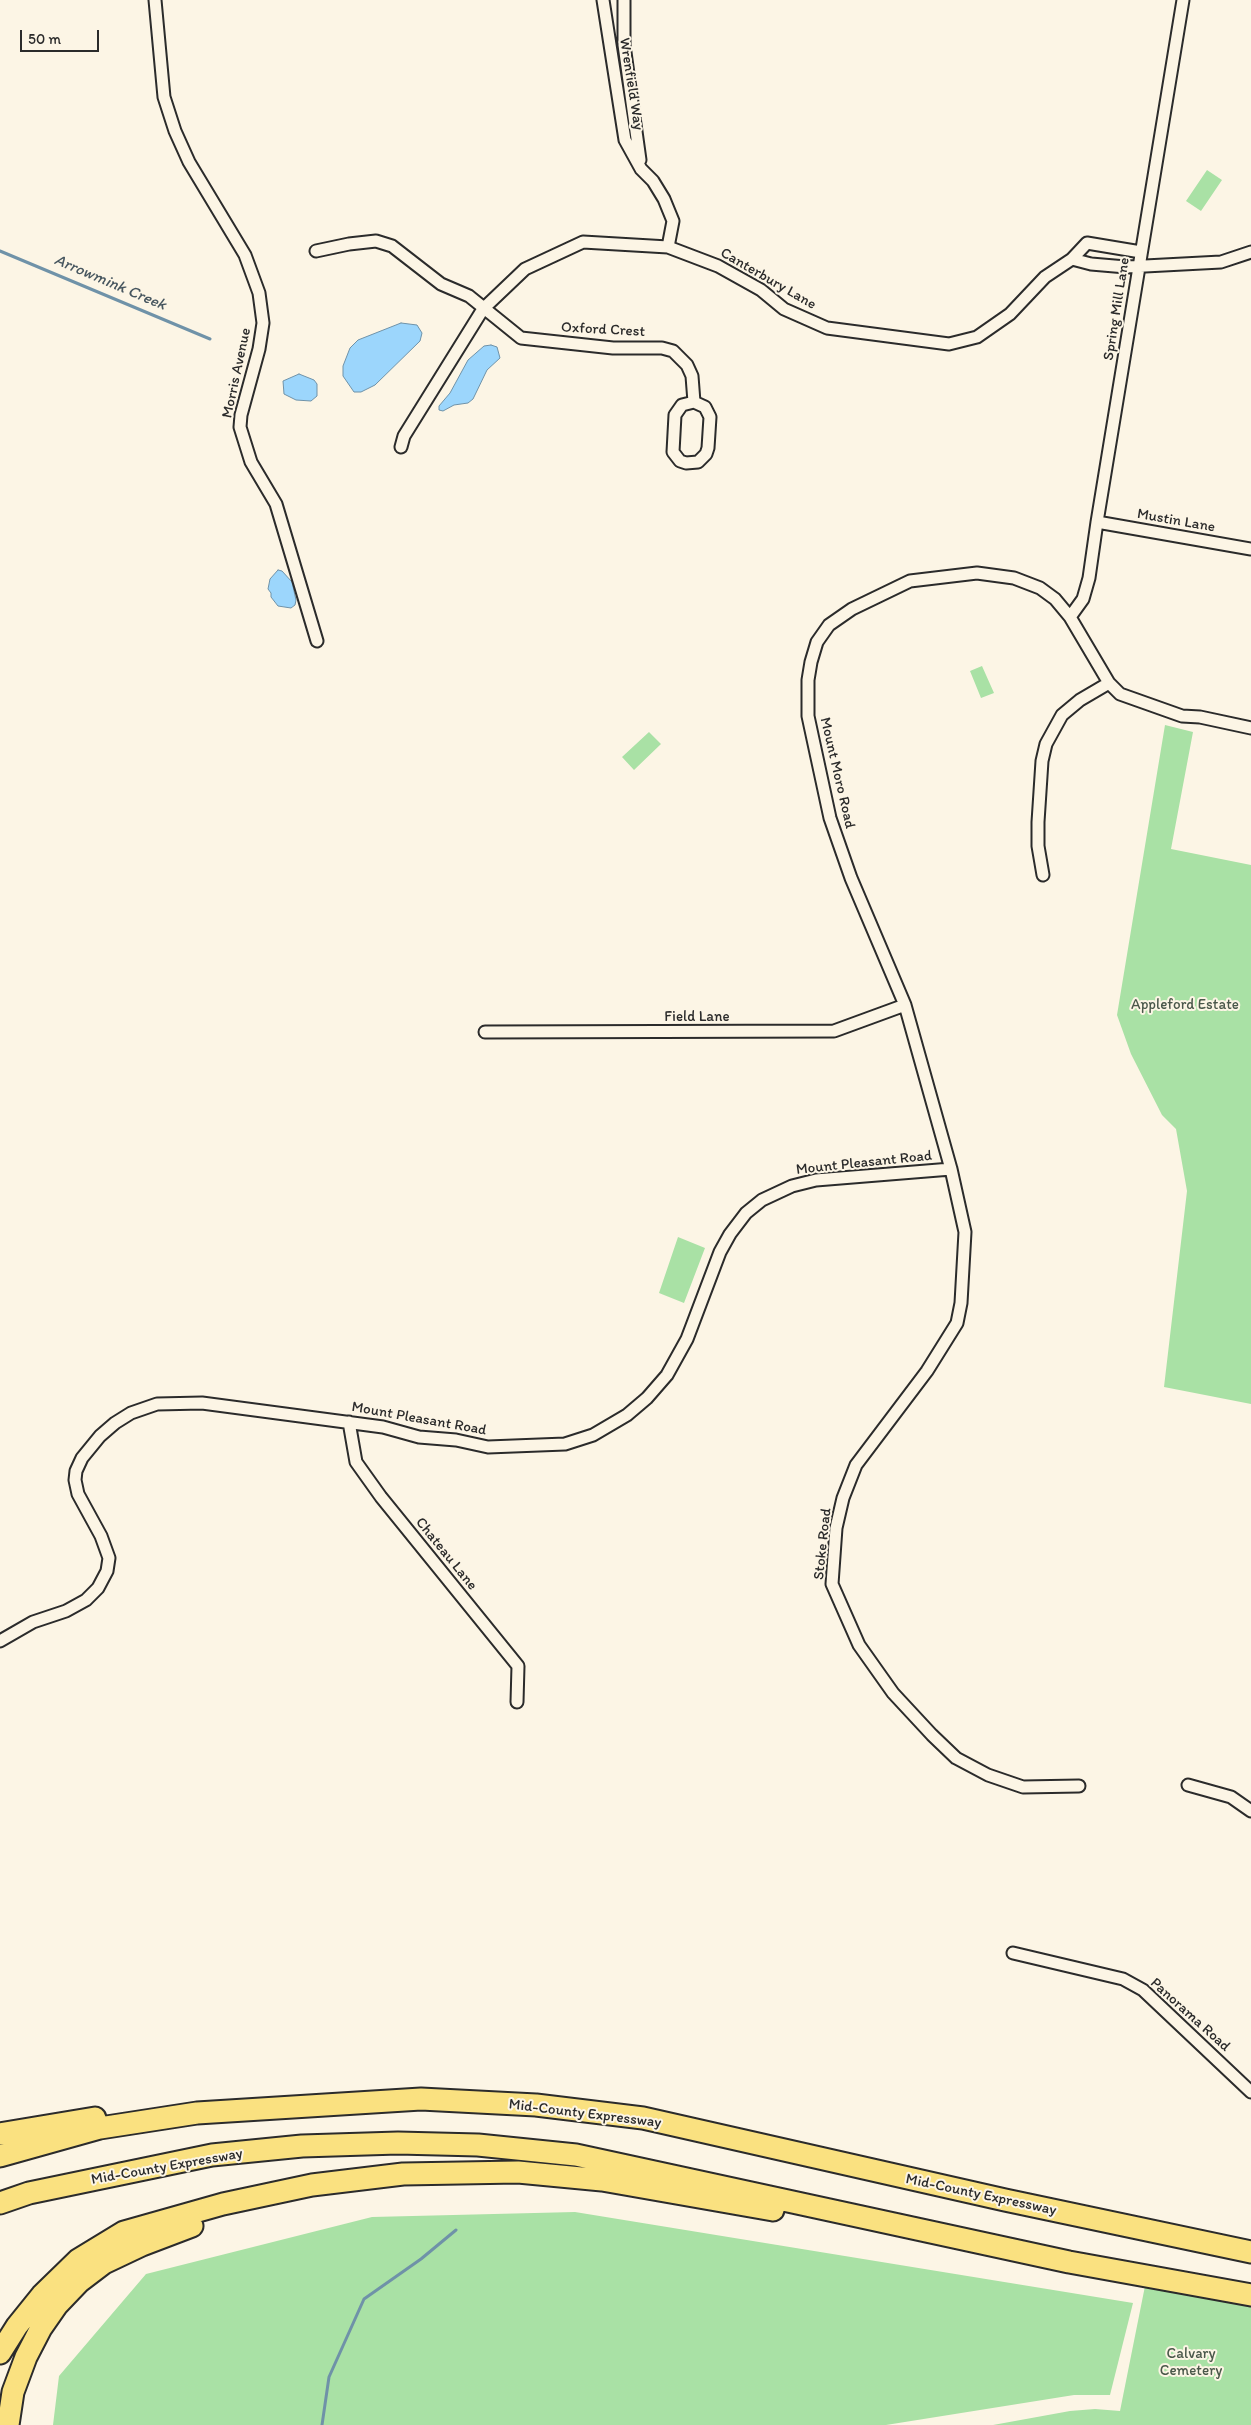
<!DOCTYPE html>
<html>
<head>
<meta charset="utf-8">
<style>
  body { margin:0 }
  #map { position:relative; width:1251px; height:2425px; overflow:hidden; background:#fcf5e5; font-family:Itim,sans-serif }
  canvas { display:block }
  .scale { position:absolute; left:20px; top:30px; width:79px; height:22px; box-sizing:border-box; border:2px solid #2b2b2b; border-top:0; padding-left:6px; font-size:15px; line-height:18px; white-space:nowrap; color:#2b2b2b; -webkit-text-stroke:4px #fcf5e5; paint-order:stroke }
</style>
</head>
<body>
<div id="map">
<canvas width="1251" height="2425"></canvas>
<div class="scale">50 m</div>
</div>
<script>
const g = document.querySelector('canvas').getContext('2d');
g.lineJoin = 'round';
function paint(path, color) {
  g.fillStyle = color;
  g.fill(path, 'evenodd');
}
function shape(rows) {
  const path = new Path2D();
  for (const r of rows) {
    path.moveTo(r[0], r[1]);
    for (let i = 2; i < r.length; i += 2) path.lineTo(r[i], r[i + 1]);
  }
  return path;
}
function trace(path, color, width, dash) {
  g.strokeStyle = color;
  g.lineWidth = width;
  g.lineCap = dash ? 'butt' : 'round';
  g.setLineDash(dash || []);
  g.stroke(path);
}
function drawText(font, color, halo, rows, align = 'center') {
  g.font = font + ' Itim,sans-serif';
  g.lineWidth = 4;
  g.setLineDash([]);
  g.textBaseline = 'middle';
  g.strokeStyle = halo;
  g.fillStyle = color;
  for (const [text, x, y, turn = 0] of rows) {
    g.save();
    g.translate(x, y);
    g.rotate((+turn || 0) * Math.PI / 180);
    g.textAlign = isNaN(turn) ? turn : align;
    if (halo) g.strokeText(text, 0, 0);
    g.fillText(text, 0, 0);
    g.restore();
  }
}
const green = shape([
  [1207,170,1222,180,1201,211,1186,201],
  [982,666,994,693,981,698,970,671],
  [1165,725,1193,732,1171,849,1251,865,1251,1404,1164,1387,1187,1191,1176,1129,1162,1115,1131,1054,1117,1015],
  [649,732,661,744,634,770,622,757],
  [678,1237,705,1248,684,1303,659,1293],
  [575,2212,1133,2303,1110,2395,1074,2395,886,2425,53,2425,59,2376,146,2274,372,2217],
  [1147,2276,1251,2295,1251,2425,993,2425,1070,2411,1095,2409,1120,2411]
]);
const water = shape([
  [401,323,417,325,422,333,420,341,375,385,361,392,354,392,343,376,343,366,350,348,358,340,401,323],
  [491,345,497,347,500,358,487,370,473,399,468,403,454,405,443,411,439,410,439,406,450,393,468,360,484,346,491,345],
  [299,374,314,380,317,384,317,396,311,401,296,400,284,394,283,381,299,374],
  [278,570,282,571,292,582,296,600,295,605,291,608,278,606,271,597,271,593,268,589,270,579,278,570]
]);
const stream = shape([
  [0,251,210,339],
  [322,2425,329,2377,364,2299,421,2259,456,2230]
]);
const street = shape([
  [155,0,164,97,175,131,189,162,245,255,259,293,263,323,259,349,241,415,240,427,251,462,276,504,317,641],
  [603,0,625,140,641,169,653,181,664,199,673,221,668,247],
  [624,0,624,45,640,160],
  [316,251,349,244,376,241,392,246,441,284,469,296,521,338,613,348,662,348,673,351,687,365,692,376,694,402],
  [1072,259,1091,264,1126,267,1221,262,1251,252],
  [694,402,705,407,710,417,708,448,706,454,698,462,686,463,680,461,673,452,675,415,682,405,694,402],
  [401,447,404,436,483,309,525,269,583,242,668,247,718,266,761,290,784,309,827,328,949,344,977,337,1010,314,1045,277,1072,259,1087,243,1141,252],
  [1097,522,1251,549],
  [1070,617,1083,599,1089,578,1097,522,1183,0],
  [1043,875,1038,846,1038,822,1042,761,1046,744,1062,715,1080,700,1109,683],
  [485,1032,834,1031,905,1005],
  [349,1422,356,1462,381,1497,518,1666,517,1702],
  [0,1641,33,1622,66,1611,86,1600,98,1588,107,1571,109,1558,101,1536,78,1494,75,1480,76,1471,82,1458,100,1436,115,1423,131,1413,157,1404,202,1403,383,1427,419,1437,456,1440,488,1447,565,1444,593,1435,627,1415,647,1398,667,1375,687,1339,720,1252,730,1234,746,1213,762,1200,792,1186,816,1180,951,1169],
  [1188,1785,1231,1797,1251,1811],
  [1079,1786,1023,1787,988,1775,956,1758,932,1735,893,1693,859,1645,832,1584,836,1528,843,1498,856,1465,927,1371,957,1323,961,1303,965,1232,951,1169,905,1005,851,878,830,818,808,716,808,680,811,662,817,642,829,625,852,609,910,581,977,573,1014,578,1040,588,1055,599,1070,617,1109,683,1120,694,1182,716,1200,717,1251,728],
  [1013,1953,1123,1979,1143,1990,1251,2092]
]);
const highway = shape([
  [0,2134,95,2118],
  [0,2156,100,2128,197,2113,421,2099,536,2105,643,2118,1005,2200,1251,2252],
  [0,2203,29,2193,212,2155,302,2146,398,2143,478,2145,576,2155,1069,2262,1251,2295],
  [0,2353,17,2326,42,2295,78,2260,124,2232,223,2204,312,2185,403,2174,518,2172,602,2180,773,2210],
  [8,2425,13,2392,26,2357,41,2328,57,2305,79,2282,104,2263,142,2245,192,2226]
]);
const streetNames = [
  ["Wrenfield Way",631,84,81],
  ["Canterbury Lane",768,279,30],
  ["Spring Mill Lane",1117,309,-81],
  ["Oxford Crest",603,330,3],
  ["Morris Avenue",237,373,-78],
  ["Mustin Lane",1176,521,10],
  ["Mount Moro Road",837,773,77],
  ["Field Lane",697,1017],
  ["Mount Pleasant Road",864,1163,-6],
  ["Mount Pleasant Road",419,1419,10],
  ["Stoke Road",823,1544,-84],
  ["Chateau Lane",446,1554,51],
  ["Panorama Road",1190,2015,42],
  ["Mid-County Expressway",585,2114,7],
  ["Mid-County Expressway",167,2167,-10],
  ["Mid-County Expressway",981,2195,12]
];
const parkNames = [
  ["Appleford Estate",1185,1005],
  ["Calvary",1191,2354],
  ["Cemetery",1191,2371]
];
const waterNames = [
  ["Arrowmink Creek",110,283,23]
];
paint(green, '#a9e1a5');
paint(water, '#9cd6fc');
trace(water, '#6f92a8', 1);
trace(stream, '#6f92a8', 3);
trace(street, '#2b2b2b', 15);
trace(highway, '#2b2b2b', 25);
trace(street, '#fcf5e5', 11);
trace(highway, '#fae180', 21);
drawText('15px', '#2b2b2b', '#fcf5e5', streetNames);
drawText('15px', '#4a584a', '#fcf5e5', parkNames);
drawText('italic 16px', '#47565f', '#fcf5e5', waterNames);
</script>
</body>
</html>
